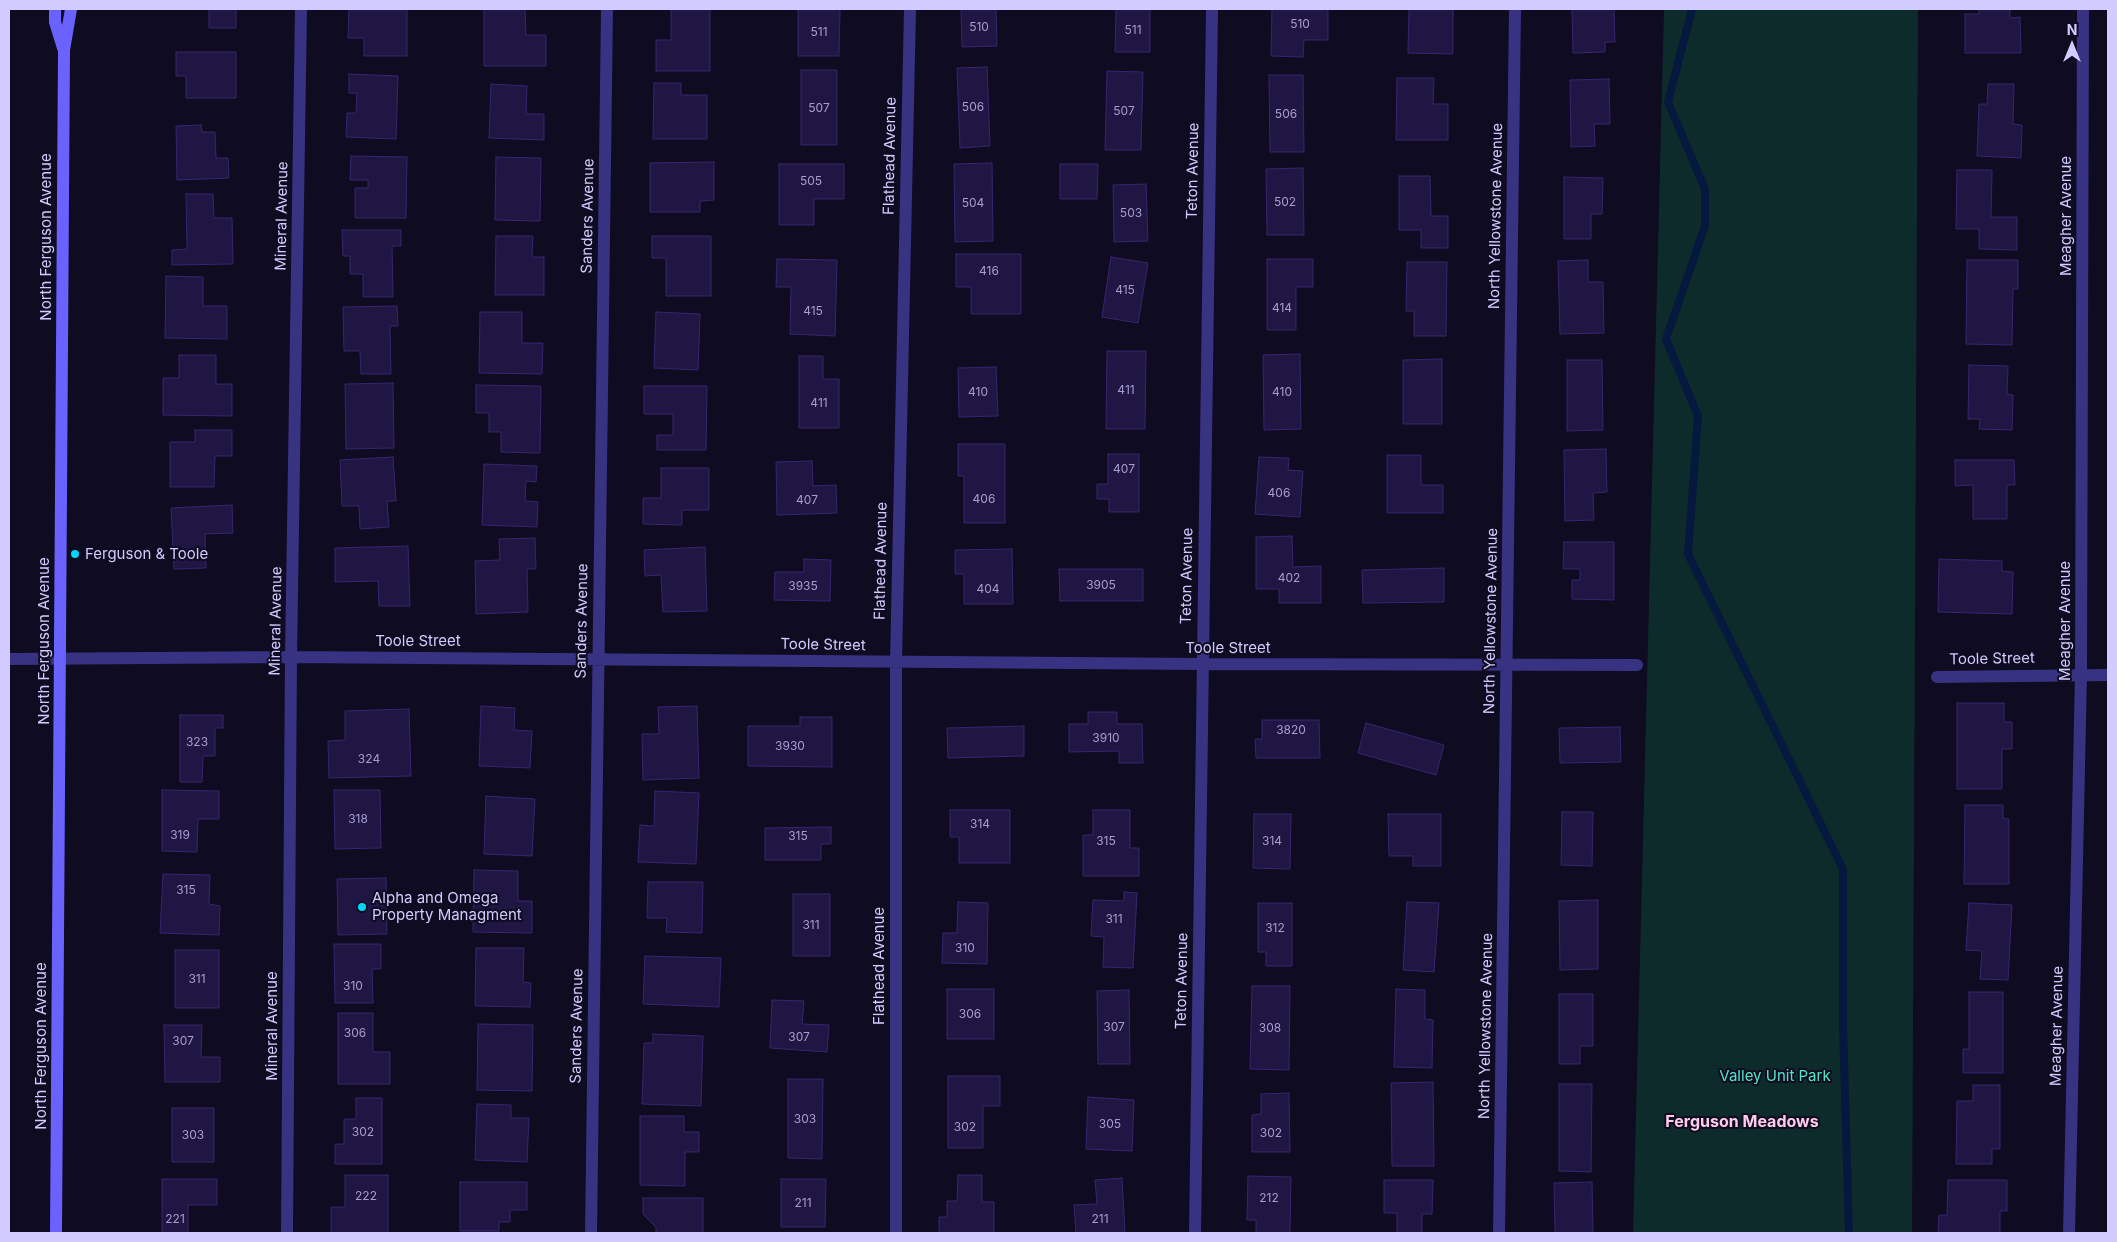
<!DOCTYPE html>
<html>
<head>
<meta charset="utf-8">
<style>
  body { margin:0 }
  #map { position:relative; width:2117px; height:1242px; overflow:hidden; background:#0f0b21; font-family:Inter,sans-serif }
  canvas { display:block }
  .frame { position:absolute; inset:0; border:10px solid #d2cbff; pointer-events:none }
  .north { position:absolute; left:2047px; top:20px; width:50px; height:50px; -webkit-text-stroke:4px #0f0b21; paint-order:stroke; rotate:0deg; font-size:14px; font-weight:700; line-height:20px; text-align:center; color:#d2cbff }
  .north::after { content:''; display:block; margin:auto; width:18px; height:22px; background:#d2cbff; clip-path:polygon(50% 0,100% 100%,50% 72%,0 100%) }
</style>
</head>
<body>
<div id="map">
<canvas width="2117" height="1242"></canvas>
<div class="frame"></div>
<div class="north">N</div>
</div>
<script>
const g = document.querySelector('canvas').getContext('2d');
g.lineJoin = 'round';
function paint(path, color) {
  g.fillStyle = color;
  g.fill(path, 'evenodd');
}
function shape(rows) {
  const path = new Path2D();
  for (const r of rows) {
    path.moveTo(r[0], r[1]);
    for (let i = 2; i < r.length; i += 2) path.lineTo(r[i], r[i + 1]);
  }
  return path;
}
function trace(path, color, width, dash) {
  g.strokeStyle = color;
  g.lineWidth = width;
  g.lineCap = dash ? 'butt' : 'round';
  g.setLineDash(dash || []);
  g.stroke(path);
}
function drawText(font, color, halo, rows, align = 'center') {
  g.font = font + ' Inter,sans-serif';
  g.lineWidth = 4;
  g.setLineDash([]);
  g.textBaseline = 'middle';
  g.strokeStyle = halo;
  g.fillStyle = color;
  for (const [text, x, y, turn = 0] of rows) {
    g.save();
    g.translate(x, y);
    g.rotate((+turn || 0) * Math.PI / 180);
    g.textAlign = isNaN(turn) ? turn : align;
    if (halo) g.strokeText(text, 0, 0);
    g.fillText(text, 0, 0);
    g.restore();
  }
}
const green = shape([
  [1664,9,1918,9,1912,1233,1633,1233]
]);
const stream = shape([
  [1692,9,1668,102,1705,189,1705,226,1666,339,1698,416,1688,554,1843,869,1843,1026,1849,1233]
]);
const building = shape([
  [209,9,236,9,236,28,209,28,209,9],
  [349,9,407,9,407,56,364,56,364,38,348,38,349,9],
  [484,9,525,9,526,35,546,35,546,66,484,66,484,9],
  [671,9,710,9,710,71,656,71,656,40,671,40,671,9],
  [798,9,840,9,839,56,798,56,798,9],
  [961,9,996,9,997,46,962,47,961,9],
  [1116,9,1150,9,1150,52,1115,52,1116,9],
  [1272,9,1328,9,1328,40,1304,40,1303,57,1271,56,1272,9],
  [1409,9,1453,9,1453,54,1408,53,1409,9],
  [1572,9,1614,9,1615,42,1605,42,1605,52,1573,53,1572,9],
  [1979,9,2010,9,2010,18,2020,17,2021,53,1965,53,1965,14,1979,14,1979,9],
  [176,52,236,52,236,98,186,98,186,76,176,76,176,52],
  [987,67,990,146,960,148,957,68,987,67],
  [801,70,837,70,837,145,801,145,801,70],
  [1107,71,1143,72,1141,150,1105,150,1107,71],
  [349,74,398,76,396,139,346,137,347,113,356,113,357,93,349,93,349,74],
  [1269,75,1303,75,1304,152,1270,152,1269,75],
  [1397,78,1434,78,1433,104,1448,104,1448,140,1396,140,1397,78],
  [1609,79,1610,124,1594,124,1595,146,1571,147,1570,80,1609,79],
  [654,83,681,83,681,95,707,95,707,139,653,139,654,83],
  [491,84,527,86,526,114,544,114,544,140,489,138,491,84],
  [1988,84,2014,84,2013,124,2022,125,2021,158,1977,156,1979,104,1987,104,1988,84],
  [201,125,202,132,215,132,216,158,228,158,229,178,177,180,176,126,201,125],
  [351,156,407,157,406,218,355,218,355,188,368,188,368,180,350,180,351,156],
  [496,157,541,158,540,221,495,220,496,157],
  [714,162,714,200,700,201,700,212,650,212,650,163,714,162],
  [992,163,993,241,955,242,954,164,992,163],
  [779,164,844,164,844,199,814,199,814,225,779,225,779,164],
  [1060,164,1098,164,1097,199,1060,199,1060,164],
  [1303,168,1304,235,1267,235,1266,169,1303,168],
  [1957,170,1992,170,1991,217,2017,217,2017,250,1979,249,1979,229,1956,229,1957,170],
  [1399,176,1430,176,1431,216,1448,216,1448,248,1421,248,1421,230,1399,230,1399,176],
  [1564,177,1603,178,1602,214,1591,214,1591,239,1564,239,1564,177],
  [1146,184,1148,241,1114,242,1113,185,1146,184],
  [186,194,213,194,214,218,232,218,233,264,172,265,172,250,187,249,186,194],
  [342,230,401,230,401,246,392,246,393,297,363,297,363,274,350,274,350,256,343,256,342,230],
  [496,236,533,236,532,257,544,257,544,295,495,295,496,236],
  [652,236,711,236,711,296,666,296,666,258,652,258,652,236],
  [956,254,1021,254,1021,314,971,314,971,287,956,287,956,254],
  [1111,257,1148,263,1138,323,1102,317,1111,257],
  [777,259,837,260,835,336,790,334,791,287,776,287,777,259],
  [1267,259,1313,259,1313,287,1296,287,1296,330,1267,330,1267,259],
  [1588,260,1588,282,1603,282,1604,333,1560,334,1558,261,1588,260],
  [1967,260,2018,260,2018,289,2013,289,2012,345,1966,344,1967,260],
  [1407,262,1447,262,1446,336,1414,336,1414,311,1406,311,1407,262],
  [166,276,203,277,203,306,227,306,227,339,165,338,166,276],
  [397,306,398,326,390,326,391,374,361,374,360,351,344,351,343,307,397,306],
  [480,312,522,312,522,343,543,343,542,374,479,373,480,312],
  [656,312,700,314,698,370,654,368,656,312],
  [1107,351,1146,351,1145,429,1106,429,1107,351],
  [1300,354,1301,429,1264,430,1263,355,1300,354],
  [179,355,216,355,216,384,232,384,232,416,163,415,163,378,179,378,179,355],
  [799,356,823,356,823,379,839,379,839,428,799,428,799,356],
  [1442,359,1442,424,1403,424,1403,360,1442,359],
  [1567,360,1602,360,1603,430,1567,431,1567,360],
  [1969,365,2008,366,2007,394,2013,395,2012,430,1979,429,1980,419,1968,419,1969,365],
  [996,367,998,416,959,417,958,368,996,367],
  [393,383,394,448,346,449,345,384,393,383],
  [476,385,541,386,540,453,501,452,501,432,489,432,489,413,476,413,476,385],
  [644,386,707,386,706,450,657,450,657,435,673,435,673,414,644,414,644,386],
  [195,430,232,430,232,456,215,456,214,487,170,487,170,442,195,442,195,430],
  [958,444,1005,444,1005,523,964,523,964,476,958,476,958,444],
  [1606,449,1607,492,1593,493,1594,520,1565,521,1564,450,1606,449],
  [1108,454,1139,454,1139,512,1109,512,1109,499,1097,499,1097,484,1108,484,1108,454],
  [1387,455,1421,455,1421,485,1443,485,1443,513,1387,513,1387,455],
  [393,457,396,501,387,501,389,527,360,529,359,506,342,506,340,460,393,457],
  [1259,457,1289,458,1288,470,1303,471,1300,517,1255,514,1259,457],
  [1955,460,2014,460,2015,485,2007,485,2007,519,1973,519,1973,485,1955,486,1955,460],
  [812,461,813,486,836,485,837,513,777,515,776,462,812,461],
  [484,464,537,466,536,482,526,481,525,501,538,502,537,527,482,525,484,464],
  [661,468,709,468,709,510,682,510,682,525,643,524,643,498,661,498,661,468],
  [232,505,233,533,205,534,206,568,174,569,171,508,232,505],
  [1292,536,1293,567,1321,566,1321,603,1279,603,1279,589,1256,589,1256,537,1292,536],
  [535,538,536,569,527,569,528,612,476,614,475,561,500,560,499,539,535,538],
  [1564,542,1614,542,1614,600,1572,599,1572,580,1580,580,1580,569,1563,569,1564,542],
  [408,546,410,606,379,606,378,581,335,582,335,548,408,546],
  [705,547,707,611,663,612,661,575,645,576,644,550,705,547],
  [1012,549,1013,604,964,604,964,574,955,574,955,550,1012,549],
  [804,559,831,560,830,601,774,600,775,572,804,572,804,559],
  [1939,559,2002,561,2002,571,2013,572,2012,614,1938,612,1939,559],
  [1444,568,1444,602,1363,603,1362,570,1444,568],
  [1059,569,1143,569,1143,601,1060,601,1059,569],
  [1957,703,2004,703,2004,722,2012,722,2012,749,2002,749,2002,789,1957,789,1957,703],
  [481,706,515,708,514,730,532,731,530,768,479,766,481,706],
  [697,706,699,778,643,780,642,734,659,734,658,707,697,706],
  [409,709,411,776,329,778,328,741,345,740,345,711,409,709],
  [1088,712,1117,712,1117,724,1142,724,1143,763,1119,763,1119,751,1069,752,1069,724,1088,724,1088,712],
  [180,715,223,715,223,728,215,728,215,756,203,756,202,782,180,782,180,715],
  [800,717,832,717,832,767,748,766,748,726,800,726,800,717],
  [1262,720,1319,720,1320,758,1256,758,1255,739,1262,739,1262,720],
  [1366,723,1444,745,1436,775,1358,753,1366,723],
  [1024,726,1024,756,948,758,947,728,1024,726],
  [1620,727,1621,762,1560,763,1559,728,1620,727],
  [162,790,219,791,219,819,198,819,197,852,162,851,162,790],
  [334,790,380,790,381,848,335,849,334,790],
  [655,791,699,793,696,864,638,862,640,825,654,826,655,791],
  [486,796,535,799,532,856,484,854,486,796],
  [1965,805,2003,805,2003,818,2009,819,2009,884,1964,884,1965,805],
  [950,810,1010,810,1010,863,959,863,959,837,950,837,950,810],
  [1093,810,1130,810,1130,848,1139,848,1139,876,1083,876,1083,835,1093,835,1093,810],
  [1562,812,1593,812,1592,866,1561,865,1562,812],
  [1254,814,1291,814,1290,869,1253,868,1254,814],
  [1388,814,1441,814,1441,866,1413,866,1413,856,1389,856,1388,814],
  [831,827,831,844,821,844,821,860,765,860,765,828,831,827],
  [474,870,518,871,518,901,532,901,532,933,473,932,474,870],
  [163,874,210,875,209,904,220,906,219,935,160,933,163,874],
  [386,878,387,934,338,935,337,879,386,878],
  [648,882,703,882,702,933,666,932,667,918,647,918,648,882],
  [1124,892,1137,893,1133,968,1103,967,1104,937,1091,936,1093,900,1124,901,1124,892],
  [793,894,830,894,830,956,793,956,793,894],
  [1598,900,1598,969,1560,970,1559,901,1598,900],
  [958,902,988,903,987,964,942,963,943,933,957,933,958,902],
  [1407,902,1439,903,1434,972,1403,970,1407,902],
  [1258,903,1292,903,1292,966,1266,966,1266,952,1258,952,1258,903],
  [1969,903,2012,905,2008,980,1980,979,1982,951,1966,950,1969,903],
  [334,944,381,944,381,969,372,969,373,1003,335,1003,334,944],
  [476,948,524,948,523,982,531,983,530,1007,475,1006,476,948],
  [175,950,219,950,219,1008,175,1008,175,950],
  [645,956,721,958,719,1007,643,1004,645,956],
  [1252,986,1290,986,1289,1070,1250,1069,1252,986],
  [947,989,994,989,994,1039,947,1039,947,989],
  [1396,989,1425,990,1425,1019,1433,1020,1432,1068,1394,1067,1396,989],
  [1129,990,1130,1064,1098,1064,1097,991,1129,990],
  [1969,992,2003,992,2003,1073,1963,1073,1963,1049,1969,1049,1969,992],
  [1559,994,1593,994,1593,1046,1580,1046,1580,1064,1559,1064,1559,994],
  [772,1000,804,1001,802,1024,829,1025,827,1052,770,1048,772,1000],
  [338,1013,373,1013,373,1052,390,1052,390,1084,338,1084,338,1013],
  [478,1024,533,1025,532,1091,477,1090,478,1024],
  [164,1025,202,1025,201,1057,220,1057,220,1082,165,1082,164,1025],
  [653,1034,703,1036,701,1106,642,1104,644,1043,653,1043,653,1034],
  [948,1076,1000,1076,1000,1106,983,1106,983,1148,948,1148,948,1076],
  [788,1079,823,1079,822,1159,788,1158,788,1079],
  [1433,1082,1434,1166,1392,1166,1391,1083,1433,1082],
  [1559,1084,1592,1084,1591,1172,1559,1171,1559,1084],
  [1973,1085,2000,1085,2000,1149,1992,1149,1992,1164,1956,1164,1957,1101,1973,1101,1973,1085],
  [1289,1093,1290,1152,1252,1152,1252,1115,1261,1114,1261,1094,1289,1093],
  [1088,1097,1134,1100,1132,1151,1086,1149,1088,1097],
  [356,1098,382,1098,382,1164,335,1164,335,1144,344,1144,344,1119,356,1119,356,1098],
  [477,1104,511,1105,511,1118,529,1118,527,1162,475,1160,477,1104],
  [172,1108,214,1108,214,1162,172,1162,172,1108],
  [640,1116,684,1116,684,1132,699,1132,699,1152,685,1152,685,1186,640,1185,640,1116],
  [345,1175,388,1175,388,1233,331,1233,331,1207,345,1207,345,1175],
  [958,1175,982,1175,982,1202,994,1202,994,1233,939,1233,939,1217,947,1217,947,1201,957,1201,958,1175],
  [1248,1176,1291,1177,1290,1233,1256,1233,1256,1220,1247,1220,1248,1176],
  [1122,1178,1125,1233,1076,1233,1074,1205,1097,1204,1095,1180,1122,1178],
  [162,1179,217,1179,217,1205,188,1205,188,1233,162,1233,162,1179],
  [781,1179,826,1179,825,1227,781,1227,781,1179],
  [1384,1180,1433,1180,1432,1214,1422,1214,1422,1233,1397,1233,1397,1213,1384,1213,1384,1180],
  [1948,1180,2007,1180,2007,1211,2000,1211,2000,1233,1938,1233,1939,1215,1947,1215,1948,1180],
  [460,1182,527,1182,527,1210,510,1210,510,1222,499,1222,499,1231,460,1231,460,1182],
  [1592,1182,1593,1233,1555,1233,1554,1183,1592,1182],
  [643,1198,703,1198,703,1233,656,1233,656,1227,643,1214,643,1198]
]);
const street = shape([
  [9,659,291,657,1202,664,1637,665],
  [1937,677,2108,675],
  [287,1233,291,657,301,9],
  [591,1233,607,9],
  [896,1233,896,662,910,9],
  [1195,1233,1212,9],
  [1499,1233,1515,9],
  [2069,1233,2081,674,2083,9]
]);
const secondary = shape([
  [55,9,55,22,63,48],
  [56,1233,64,50,71,9]
]);
const markers = [
  [75,554,5,"#00d6f6"],
  [362,907,5,"#00d6f6"]
];
const numberNames = [
  ["510",1300,24],
  ["510",979,27],
  ["511",1133,30],
  ["511",819,32],
  ["506",973,107],
  ["507",819,108],
  ["507",1124,111],
  ["506",1286,114],
  ["505",811,181],
  ["502",1285,202],
  ["504",973,203],
  ["503",1131,213],
  ["416",989,271],
  ["415",1125,290],
  ["414",1282,308],
  ["415",813,311],
  ["411",1126,390],
  ["410",978,392],
  ["410",1282,392],
  ["411",819,403],
  ["407",1124,469],
  ["406",1279,493],
  ["406",984,499],
  ["407",807,500],
  ["402",1289,578],
  ["3905",1101,585],
  ["3935",803,586],
  ["404",988,589],
  ["3820",1291,730],
  ["3910",1106,738],
  ["323",197,742],
  ["3930",790,746],
  ["324",369,759],
  ["318",358,819],
  ["314",980,824],
  ["319",180,835],
  ["315",798,836],
  ["315",1106,841],
  ["314",1272,841],
  ["315",186,890],
  ["311",1114,919],
  ["311",811,925],
  ["312",1275,928],
  ["310",965,948],
  ["311",197,979],
  ["310",353,986],
  ["306",970,1014],
  ["307",1114,1027],
  ["308",1270,1028],
  ["306",355,1033],
  ["307",799,1037],
  ["307",183,1041],
  ["303",805,1119],
  ["305",1110,1124],
  ["302",965,1127],
  ["302",363,1132],
  ["302",1271,1133],
  ["303",193,1135],
  ["222",366,1196],
  ["212",1269,1198],
  ["211",803,1203],
  ["221",175,1219],
  ["211",1100,1219]
];
const streetNames = [
  ["Flathead Avenue",890,156,-89],
  ["Teton Avenue",1193,171,-89],
  ["Mineral Avenue",282,216,-89],
  ["Sanders Avenue",588,216,-89],
  ["North Yellowstone Avenue",1496,216,-89],
  ["Meagher Avenue",2066,216,-90],
  ["North Ferguson Avenue",46,237,-90],
  ["Flathead Avenue",881,561,-89],
  ["Teton Avenue",1187,576,-89],
  ["Mineral Avenue",276,621,-89],
  ["Sanders Avenue",582,621,-89],
  ["North Yellowstone Avenue",1491,621,-89],
  ["Meagher Avenue",2065,621,-90],
  ["North Ferguson Avenue",44,641,-90],
  ["Toole Street",418,641],
  ["Toole Street",823,645,1],
  ["Toole Street",1228,648],
  ["Toole Street",1992,659,-1],
  ["Flathead Avenue",879,966,-90],
  ["Teton Avenue",1182,981,-89],
  ["Mineral Avenue",272,1026,-90],
  ["Sanders Avenue",577,1026,-89],
  ["North Yellowstone Avenue",1486,1026,-89],
  ["Meagher Avenue",2057,1026,-89],
  ["North Ferguson Avenue",41,1046,-90]
];
const poiNames = [
  ["Ferguson & Toole",85,554],
  ["Alpha and Omega",372,898],
  ["Property Managment",372,915]
];
const parkNames = [
  ["Valley Unit Park",1775,1076]
];
const neighbourhoodNames = [
  ["Ferguson Meadows",1742,1122]
];
paint(green, '#0e2b2b');
trace(stream, '#05193f', 8);
paint(building, '#201643');
trace(building, '#372671', 1);
trace(street, '#383283', 12);
trace(secondary, '#6a62ff', 12);
for (const [x, y, r, color] of markers) {
  const dot = new Path2D();
  dot.arc(x, y, r, 0, 2 * Math.PI);
  g.fillStyle = color;
  g.fill(dot);
  trace(dot, '#0f0b21', 2);
}
drawText('12px', '#a69ed0', null, numberNames);
drawText('15px', '#d2cbff', '#0f0b21', streetNames);
drawText('15px', '#d2cbff', '#0f0b21', poiNames, 'left');
drawText('15px', '#4ee8c6', '#0f0b21', parkNames);
drawText('bold 16px', '#ffcdeb', '#0f0b21', neighbourhoodNames);
</script>
</body>
</html>
